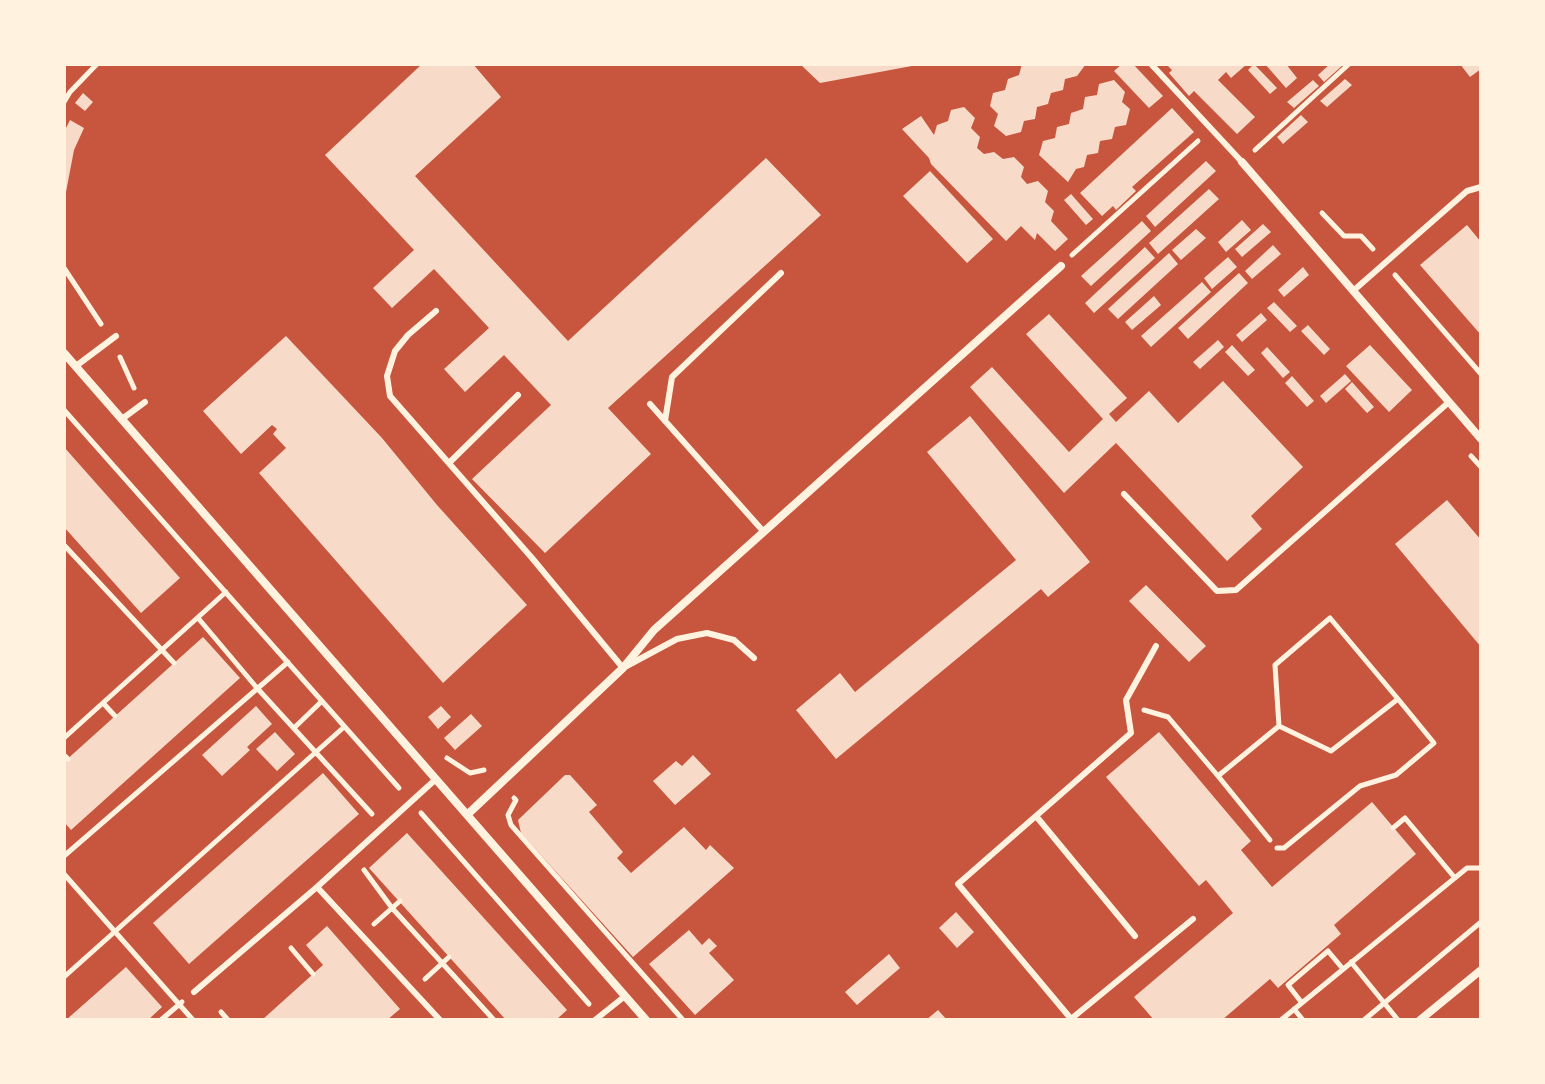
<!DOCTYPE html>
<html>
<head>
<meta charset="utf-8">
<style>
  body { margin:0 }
  #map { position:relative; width:1545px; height:1084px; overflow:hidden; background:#c8553d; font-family:"PT Sans Narrow",sans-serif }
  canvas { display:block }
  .frame { position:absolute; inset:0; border:66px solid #fff3e0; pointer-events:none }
</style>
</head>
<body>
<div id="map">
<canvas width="1545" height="1084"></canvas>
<div class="frame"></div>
</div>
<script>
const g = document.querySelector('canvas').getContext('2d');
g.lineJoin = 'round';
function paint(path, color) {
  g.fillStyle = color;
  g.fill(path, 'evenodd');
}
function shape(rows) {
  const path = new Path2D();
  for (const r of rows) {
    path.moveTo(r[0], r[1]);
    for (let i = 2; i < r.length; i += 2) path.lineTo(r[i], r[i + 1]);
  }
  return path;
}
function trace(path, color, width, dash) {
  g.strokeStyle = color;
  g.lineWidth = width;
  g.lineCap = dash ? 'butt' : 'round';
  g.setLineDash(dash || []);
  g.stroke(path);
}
const building = shape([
  [422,64,473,64,501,97,415,176,568,341,766,158,821,215,608,408,651,454,545,553,472,479,551,405,504,355,465,392,444,369,489,328,434,269,392,308,373,288,414,250,325,155],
  [800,64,912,64,912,66,820,83],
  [1022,64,1086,64,1077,76,1065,79,1063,90,1051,93,1048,104,1037,107,1035,119,1024,121,1021,132,1006,136,994,126,998,114,990,106,993,93,1005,90,1008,79,1019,75],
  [1122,64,1133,64,1163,96,1149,108,1114,71],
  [1166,64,1247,64,1231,78,1226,72,1218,80,1255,117,1237,134,1194,91,1189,96,1169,73,1172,70],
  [1254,64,1277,88,1270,94,1248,70],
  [1265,64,1286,64,1297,78,1286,88],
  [1330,64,1344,64,1324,82,1318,75],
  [1460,64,1481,64,1481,69,1470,77],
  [1345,79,1352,85,1327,107,1320,101],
  [1114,80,1125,92,1122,102,1130,109,1126,125,1115,127,1112,139,1100,141,1098,153,1087,155,1084,167,1076,169,1068,182,1039,155,1043,141,1055,138,1057,127,1069,124,1071,113,1083,109,1085,97,1097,95,1099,84],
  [1313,80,1319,86,1294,108,1287,102],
  [83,93,93,102,85,111,75,103],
  [964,107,975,118,971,128,980,137,977,148,984,154,994,152,1003,159,1014,157,1024,167,1021,177,1027,184,1038,181,1048,191,1045,202,1054,211,1051,221,1068,239,1055,251,1037,233,1035,240,1021,226,1006,241,931,164,929,158,902,129,921,116,934,135,937,125,948,121,951,110],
  [1172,108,1194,132,1132,187,1136,191,1116,210,1113,206,1102,216,1080,193],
  [1301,115,1308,122,1283,144,1277,137],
  [70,120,84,128,74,150,66,192,64,192,64,132],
  [1206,161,1216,171,1155,227,1146,216],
  [930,171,993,239,967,263,903,196],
  [1209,189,1219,199,1158,254,1149,243],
  [1071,194,1093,219,1086,225,1064,200],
  [1242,220,1251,230,1226,252,1218,242],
  [1142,221,1151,231,1091,286,1081,276],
  [1263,224,1271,232,1242,257,1235,249],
  [1467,225,1481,242,1481,335,1420,265],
  [1196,229,1206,238,1181,260,1172,250],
  [1273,245,1281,254,1252,279,1245,271],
  [1145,247,1155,258,1094,313,1085,303],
  [1169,253,1178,264,1118,319,1108,309],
  [1228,257,1237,267,1212,289,1204,278],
  [1303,267,1309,275,1284,297,1278,290],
  [1239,273,1248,283,1188,339,1178,328],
  [1202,282,1211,292,1151,347,1141,336],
  [1154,296,1161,305,1132,330,1125,322],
  [1274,302,1297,326,1290,332,1267,308],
  [1261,313,1267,320,1242,342,1236,335],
  [1049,314,1127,398,1109,414,1116,422,1149,391,1178,423,1223,381,1303,467,1251,516,1262,529,1227,561,1116,443,1064,493,970,387,992,367,1069,452,1103,419,1026,334],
  [1308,325,1330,349,1324,355,1301,331],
  [286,336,382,438,437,505,527,605,443,683,259,473,286,448,273,434,277,429,272,425,241,454,203,411],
  [1218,340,1224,347,1200,369,1193,362],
  [1232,345,1255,370,1248,376,1225,352],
  [1370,345,1412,390,1389,412,1346,366],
  [1267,347,1290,372,1283,378,1261,353],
  [1345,374,1351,381,1326,403,1320,396],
  [1292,376,1314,401,1307,407,1285,383],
  [1352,382,1374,407,1367,413,1345,389],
  [970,416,1090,562,1048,597,1041,589,836,759,796,710,840,673,855,692,1016,560,927,452],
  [64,447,180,578,141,613,64,527],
  [1447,500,1481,540,1481,647,1395,544],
  [1146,585,1206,646,1189,662,1129,601],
  [203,637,240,678,71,830,64,822,64,762],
  [256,706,272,724,247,747,250,750,222,776,202,755],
  [441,706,451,717,438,729,428,717],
  [471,714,482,726,455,750,444,738],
  [275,732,295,754,277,771,256,749],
  [1159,732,1251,841,1241,850,1272,887,1372,802,1416,854,1334,925,1341,934,1278,988,1270,979,1222,1020,1154,1020,1134,997,1233,913,1206,880,1199,886,1106,777],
  [693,755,711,774,675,805,653,781,676,761,682,766],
  [323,773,359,814,189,964,153,923],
  [565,775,570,775,597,805,589,812,623,852,617,858,631,873,684,827,706,850,710,845,734,868,633,957,521,833,518,820],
  [407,833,567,1010,556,1020,506,1020,369,868],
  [956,912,974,932,957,948,939,928],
  [327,926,400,1009,387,1020,262,1020,323,965,306,945],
  [689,930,702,945,709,938,717,946,709,953,734,980,695,1015,649,964],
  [889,954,900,968,857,1005,845,992],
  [126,967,162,1007,148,1020,66,1020],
  [938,1010,947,1020,926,1020]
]);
const path = shape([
  [64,102,70,92,97,64],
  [1255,150,1349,64],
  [1322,213,1344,236,1361,236,1373,249],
  [1072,255,1198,141],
  [64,268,101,324],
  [1395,275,1481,374],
  [120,357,134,388],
  [64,410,399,788],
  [1471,456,1481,467],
  [64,545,174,663],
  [198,618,257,688,372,814],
  [103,703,115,716],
  [1144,710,1168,717,1218,776,1279,726,1275,665,1330,618,1398,699,1331,751,1279,726],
  [294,728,322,701],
  [64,738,226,592],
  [64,755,68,759],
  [447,758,470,773,484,770],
  [1218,776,1270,840],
  [514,798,516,800,508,815,511,825,683,1020],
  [421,813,589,1004],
  [1393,828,1405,818,1455,878],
  [1277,848,1284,848,1360,786,1396,775,1434,743,1398,699],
  [64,856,288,662],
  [364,870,392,908,494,1020],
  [64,874,193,1020],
  [374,924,400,901],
  [291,948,313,974],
  [1351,962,1398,1020],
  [64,977,344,727],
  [425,979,449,957],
  [1302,1003,1288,985,1309,967,1328,951,1343,969],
  [1294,1009,1303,1020],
  [221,1012,228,1020],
  [161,1020,182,1002],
  [1281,1020,1467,868,1481,868],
  [1364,1020,1481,922]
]);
const service = shape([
  [1151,64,1242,162],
  [1353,291,1467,191,1481,187],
  [436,311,408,335,395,351,387,376,390,396,532,558,623,668,677,639,707,633,734,640,754,658],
  [76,366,116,336],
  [650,404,763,531],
  [122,419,145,402],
  [665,421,672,377,781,273],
  [449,463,518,395],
  [1124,494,1217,591,1236,590,1449,402],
  [1036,816,1135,936],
  [317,887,440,1020],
  [194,992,317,887,436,779],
  [1071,1019,1193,919],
  [595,1020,625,996],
  [1072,1020,958,884,1131,733,1126,700,1156,646]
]);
const minor = shape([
  [1242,162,1481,439],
  [64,353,646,1020],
  [468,814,623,668,654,630,1061,266],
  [1420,1020,1481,970]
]);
paint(building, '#f7dbc8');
trace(path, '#fff3e0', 5);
trace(service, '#fff3e0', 6);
trace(minor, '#fff3e0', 8);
</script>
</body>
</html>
